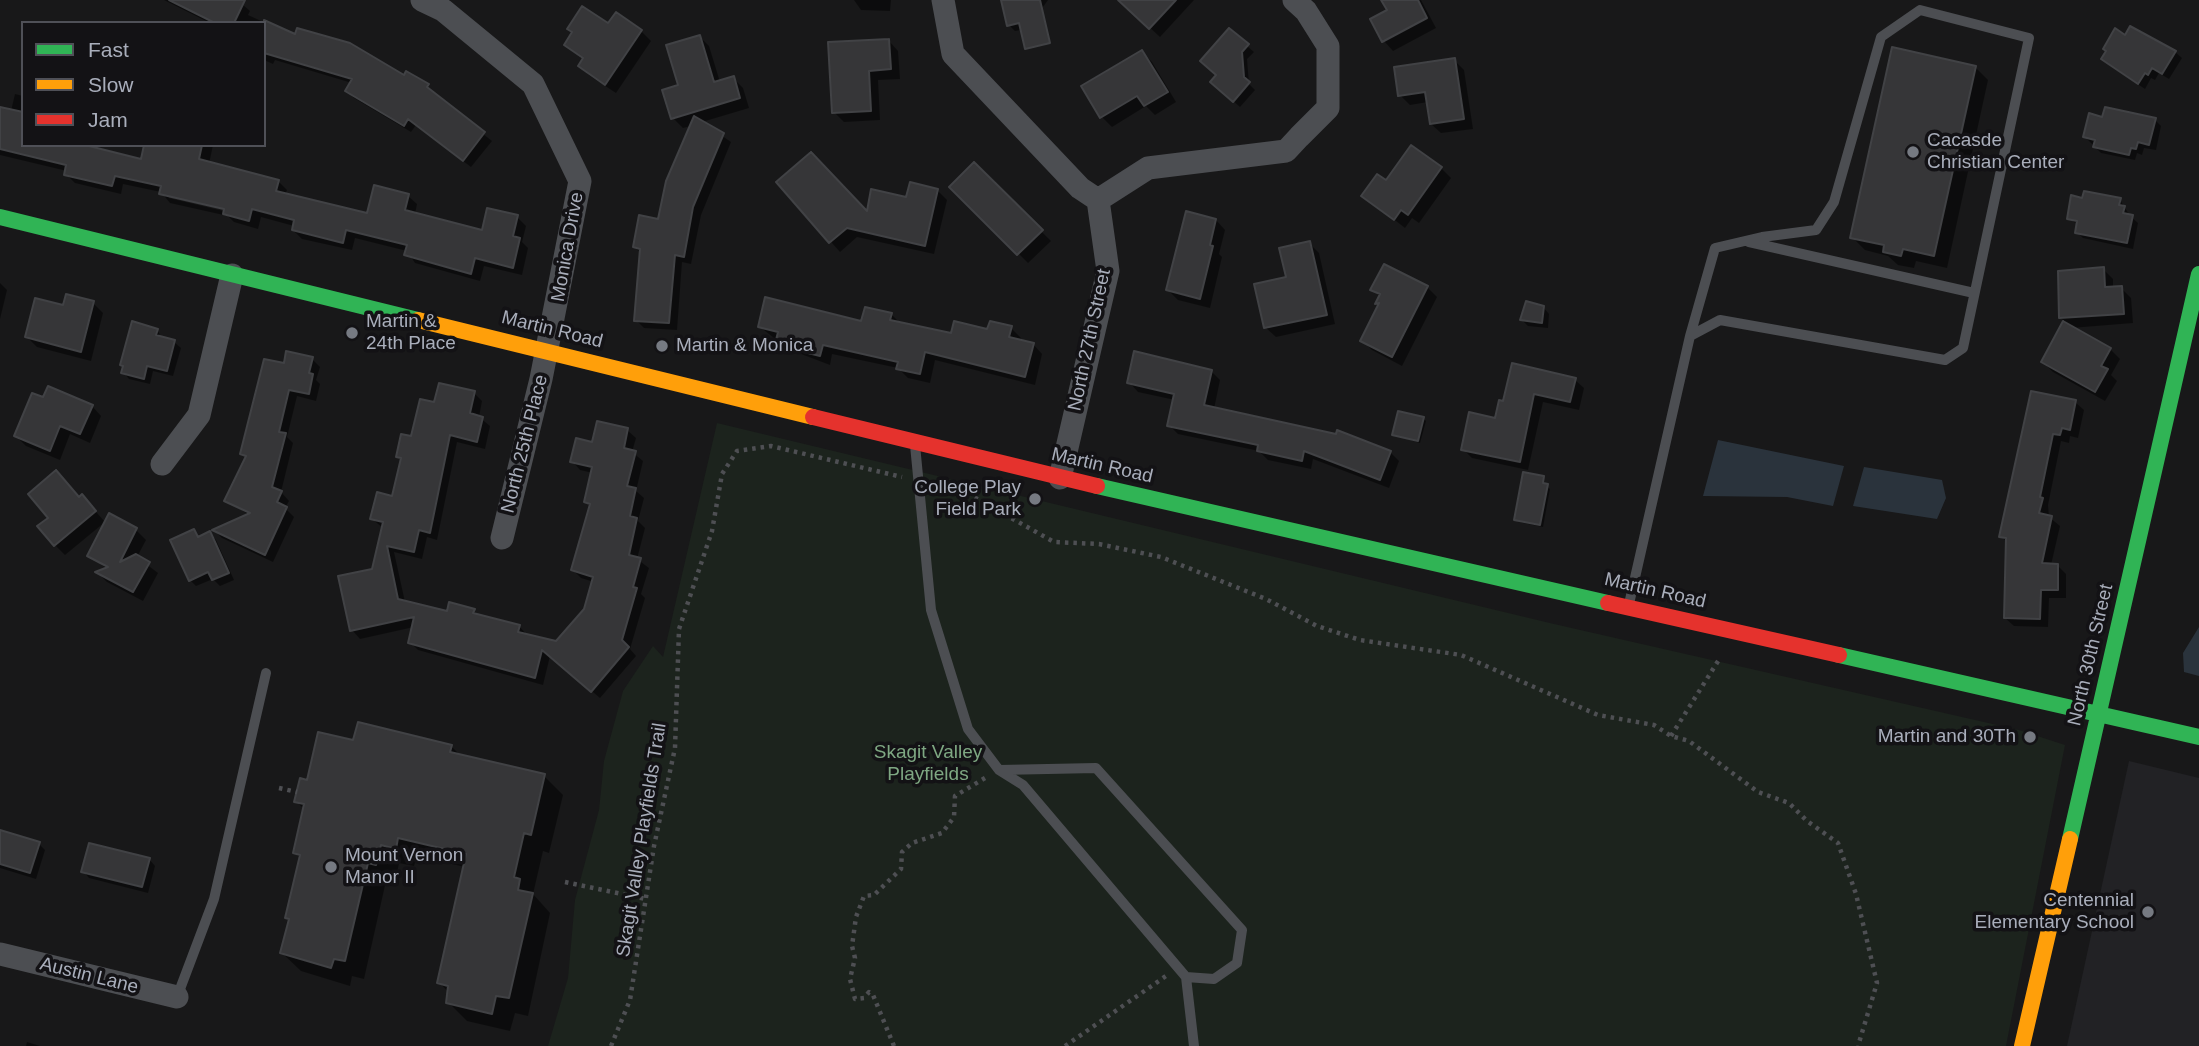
<!DOCTYPE html>
<html>
<head>
<meta charset="utf-8">
<style>
  body { margin:0 }
  #map { position:relative; width:2199px; height:1046px; overflow:hidden; background:#181819; font-family:Helvetica,sans-serif }
  canvas { display:block }
  .legend { position:absolute; left:21px; top:21px; width:245px; height:126px; box-sizing:border-box; background:#131215; border:2px solid #4f5057; margin:0; padding:9px 12px; list-style:none; font-size:21px; color:#a9aebb }
  .legend li { display:flex; align-items:center; gap:14px; height:35px }
  .legend b { width:35px; border:2px solid #4f5057 }
</style>
</head>
<body>
<div id="map">
<canvas width="2199" height="1046"></canvas>
<ul class="legend">
<li><b style="height:9px;background:#30b455"></b>Fast</li>
<li><b style="height:9px;background:#ff9f0a"></b>Slow</li>
<li><b style="height:9px;background:#e5322d"></b>Jam</li>
</ul>
</div>
<script>
const g = document.querySelector('canvas').getContext('2d');
g.lineJoin = 'round';
function paint(path, color) {
  g.fillStyle = color;
  g.fill(path, 'evenodd');
}
function shape(rows) {
  const path = new Path2D();
  for (const r of rows) {
    path.moveTo(r[0], r[1]);
    for (let i = 2; i < r.length; i += 2) path.lineTo(r[i], r[i + 1]);
  }
  return path;
}
function trace(path, color, width, dash) {
  g.strokeStyle = color;
  g.lineWidth = width;
  g.lineCap = dash ? 'butt' : 'round';
  g.setLineDash(dash || []);
  g.stroke(path);
}
function drawText(font, color, halo, rows, align = 'center') {
  g.font = font + ' Helvetica,sans-serif';
  g.lineWidth = 7;
  g.setLineDash([]);
  g.textBaseline = 'middle';
  g.strokeStyle = halo;
  g.fillStyle = color;
  for (const [text, x, y, turn = 0] of rows) {
    g.save();
    g.translate(x, y);
    g.rotate((+turn || 0) * Math.PI / 180);
    g.textAlign = isNaN(turn) ? turn : align;
    if (halo) g.strokeText(text, 0, 0);
    g.fillText(text, 0, 0);
    g.restore();
  }
}
const built = shape([
  [2129,761,2199,778,2199,1046,2067,1046]
]);
const green = shape([
  [717,423,1554,624,2019,730,2065,745,2006,1046,548,1046,568,978,575,900,599,810,604,761,623,691,653,646,663,657]
]);
const water = shape([
  [1718,440,1844,466,1833,506,1787,497,1703,496],
  [1864,467,1942,480,1946,498,1937,519,1853,506],
  [2199,627,2199,676,2184,672,2183,653]
]);
const shadow = shape([
  [164,0,233,0,242,4,250,11,248,15,296,37,428,86,434,95,492,141,471,167,416,125,411,132,354,98,347,91,352,83,275,60,273,64,264,60,264,23,210,23],
  [854,0,891,0,890,11,861,10],
  [1003,0,1048,0,1027,29,1015,31,1009,25],
  [1120,0,1194,0,1160,37],
  [1383,0,1421,0,1436,28,1393,51,1384,41,1389,11],
  [608,26,641,31,651,41,616,93,590,76,580,66,584,60,566,45],
  [700,37,709,46,720,82,733,78,743,88,749,108,702,122,731,142,701,215,691,264,682,262,677,330,644,328,636,320,641,253,634,247,659,221,691,126,683,128,673,118,680,86],
  [2126,37,2175,52,2182,58,2169,79,2159,73,2155,80,2151,78,2145,89,2109,65,2103,59],
  [889,41,898,51,900,79,878,80,880,120,844,122,834,112],
  [1247,46,1254,52,1247,59,1249,84,1255,90,1240,107,1212,82],
  [1142,52,1152,62,1176,102,1155,115,1146,106,1112,127,1102,117],
  [1454,60,1464,70,1473,129,1441,133,1431,124,1428,102,1410,105,1400,95],
  [1975,67,1988,80,1947,268,1916,261,1914,268,1898,265,1888,256,1865,250,1852,237],
  [15,94,23,96,23,145,143,161,169,145,213,145,209,164,278,181,287,190,285,195,368,215,408,196,417,204,415,214,483,232,517,217,526,226,522,242,528,248,522,275,484,266,480,281,415,263,407,251,355,238,352,250,302,239,293,230,294,226,261,217,258,229,234,222,228,216,170,203,161,192,123,184,121,194,75,183,66,174,67,171,0,155,0,109,11,111],
  [169,195,233,210,232,213,169,198],
  [2155,120,2161,126,2156,150,2144,148,2142,155,2137,153,2135,160,2101,153,2085,137],
  [974,165,1051,241,1028,263,952,187],
  [1441,168,1451,178,1419,223,1412,218,1405,228,1364,196,1387,182],
  [778,182,868,214,937,190,947,200,934,254,857,237,840,252],
  [2120,200,2130,216,2138,223,2133,249,2083,238,2077,232,2078,225,2069,218],
  [1216,220,1225,230,1219,254,1222,257,1210,308,1178,300,1168,290],
  [1309,243,1319,253,1335,324,1276,337,1266,328,1288,279],
  [2103,269,2113,279,2113,288,2121,288,2131,298,2133,323,2071,328,2110,349,2120,359,2111,375,2117,381,2105,401,2053,372,2043,362,2065,322,2061,318],
  [0,283,7,290,0,319],
  [1427,287,1437,297,1402,366,1372,350,1362,340,1380,306,1377,303,1380,297,1373,289],
  [93,303,103,313,91,361,37,347,27,337],
  [1543,307,1549,314,1548,328,1528,326,1522,320],
  [891,314,901,324,952,335,1011,328,1021,338,1020,341,1033,344,1042,354,1035,385,935,360,930,383,908,378,898,368,832,354,830,365,788,349,760,327,863,323],
  [157,330,163,339,174,342,181,348,173,376,153,371,150,384,129,379,123,372],
  [312,359,320,367,316,380,320,384,316,401,297,396,287,437,293,443,281,492,289,501,285,508,294,517,273,562,222,538,215,531,249,515,226,500,247,458,242,454,285,365],
  [1211,371,1220,380,1214,409,1390,452,1399,461,1389,488,1313,459,1311,469,1268,460,1259,451,1178,434,1169,425,1175,400,1138,392,1129,382],
  [1575,380,1584,388,1579,410,1543,402,1528,470,1472,458,1463,449,1497,420,1500,402],
  [474,393,482,401,479,417,490,426,485,449,457,442,437,540,427,537,422,559,394,552,405,602,448,613,474,611,480,617,519,626,527,635,557,643,586,610,594,582,581,578,573,570,591,507,586,502,593,473,580,470,572,461,593,444,627,430,636,438,632,452,643,461,636,491,644,498,638,521,645,528,637,559,649,568,641,594,645,598,630,649,636,656,600,698,550,656,543,685,418,650,410,642,414,627,360,639,352,630,373,570,383,528,372,519,393,498,402,461,398,457,435,405],
  [2032,393,2075,402,2084,410,2078,438,2070,436,2069,443,2061,441,2048,505,2049,517,2060,526,2051,565,2058,566,2066,574,2066,598,2049,598,2048,627,2014,626,2005,618,2008,543,2001,536],
  [44,400,92,406,101,416,90,443,70,434,60,460,26,446,16,436],
  [1423,418,1426,421,1420,443,1394,435],
  [1544,477,1545,485,1550,489,1543,527,1518,522,1516,519],
  [82,496,105,522,65,555,55,545],
  [110,516,136,530,146,540,137,557,158,573,143,601,107,582,98,573,107,569,89,555],
  [194,531,200,537,210,533,216,540,234,580,220,586,213,579,196,586,190,580],
  [355,742,451,746,461,756,544,776,563,795,549,853,543,851,533,894,550,913,528,1016,515,1013,510,1031,467,1021,448,1002,449,993,439,982,465,867,417,856,414,866,399,863,395,883,386,881,364,979,352,976,350,986,301,971,282,953,290,921,286,918,301,859,294,852,305,810,296,801,308,782],
  [0,832,39,844,45,850,36,879,0,868],
  [149,859,155,866,148,893,89,878,83,871],
  [27,1042,40,1046,26,1046]
]);
const building = shape([
  [169,0,245,0,234,23,215,23,169,0],
  [1001,0,1040,0,1050,43,1025,49,1019,23,1007,26,1001,0],
  [1118,0,1176,0,1149,29,1118,0],
  [1381,0,1418,0,1427,18,1382,42,1370,19,1387,10,1381,0],
  [582,6,608,23,616,12,642,30,605,85,578,66,583,58,564,45,572,32,567,29,582,6],
  [264,20,295,34,297,28,350,43,404,75,406,71,429,84,427,87,485,132,463,161,408,119,404,126,345,91,352,79,264,53,264,20],
  [2130,26,2176,51,2162,74,2152,68,2148,75,2145,73,2138,84,2101,59,2106,51,2103,49,2115,28,2125,35,2130,26],
  [1229,28,1249,44,1242,52,1244,77,1250,82,1233,102,1210,82,1216,75,1200,61,1229,28],
  [700,35,714,82,734,76,740,98,671,119,662,90,678,85,666,45,700,35],
  [889,39,891,69,869,71,871,111,832,113,828,42,889,39],
  [1892,47,1976,66,1934,256,1903,249,1901,256,1883,252,1884,245,1850,238,1892,47],
  [1142,50,1168,92,1144,106,1137,96,1100,118,1081,86,1142,50],
  [1455,58,1464,119,1430,124,1425,92,1398,96,1394,67,1455,58],
  [0,107,23,112,23,145,85,145,141,159,144,145,202,145,199,159,279,180,276,191,367,213,374,185,409,194,405,210,482,230,487,208,518,215,513,236,520,238,513,268,475,258,471,274,404,255,407,245,346,230,343,243,292,230,294,220,252,209,249,221,223,214,224,209,159,194,161,186,115,176,112,186,64,175,66,165,0,149,0,107],
  [2105,107,2156,118,2149,145,2138,142,2136,149,2131,148,2129,155,2093,147,2095,140,2083,137,2089,113,2102,117,2105,107],
  [694,116,724,133,693,207,684,257,675,255,669,323,634,321,640,249,633,247,639,215,658,219,666,181,694,116],
  [1411,145,1442,167,1408,215,1401,210,1394,220,1361,196,1377,174,1386,180,1411,145],
  [811,152,867,211,871,189,906,197,910,182,938,189,925,246,847,228,829,243,776,182,811,152],
  [974,162,1043,230,1017,255,949,187,974,162],
  [2084,191,2121,198,2119,205,2125,206,2123,213,2133,215,2127,243,2075,233,2077,221,2067,219,2071,195,2082,198,2084,191],
  [1186,211,1216,219,1210,245,1213,246,1200,299,1166,290,1186,211],
  [1310,241,1327,315,1264,328,1254,284,1286,277,1279,248,1310,241],
  [1384,264,1428,286,1392,357,1360,341,1379,303,1375,304,1380,294,1370,290,1384,264],
  [2104,267,2105,287,2122,286,2124,314,2059,318,2058,271,2104,267],
  [66,294,94,301,81,352,25,337,35,298,63,305,66,294],
  [765,297,861,321,865,307,892,313,890,320,951,333,954,321,987,329,990,321,1012,326,1009,337,1034,343,1025,377,925,352,920,374,896,369,898,362,823,345,820,356,796,350,797,345,776,340,778,332,758,327,765,297],
  [1526,301,1544,306,1542,323,1520,320,1526,301],
  [132,321,158,329,156,335,175,340,167,371,147,366,144,379,121,373,123,366,120,365,132,321],
  [2063,321,2111,348,2101,366,2108,369,2095,392,2041,362,2063,321],
  [286,351,313,357,309,373,313,374,309,394,289,390,279,432,286,433,272,487,282,491,277,502,287,507,265,555,212,530,250,513,224,501,246,456,240,454,264,359,284,363,286,351],
  [1134,351,1212,370,1204,405,1336,434,1337,430,1391,451,1380,480,1304,451,1302,461,1257,451,1258,445,1167,426,1174,394,1127,383,1134,351],
  [1512,363,1576,378,1570,402,1534,394,1520,462,1461,450,1469,412,1495,418,1499,400,1503,401,1512,363],
  [439,383,475,391,470,413,483,417,477,442,450,435,430,533,419,530,414,552,387,546,398,599,447,611,449,602,475,609,473,613,520,625,518,632,556,641,584,609,593,577,571,570,590,504,584,502,592,467,570,462,576,438,592,442,597,421,628,428,624,448,636,451,627,486,636,488,630,516,637,518,629,555,641,558,633,587,637,588,622,640,629,647,591,692,542,650,535,678,408,643,414,617,350,631,338,576,372,569,383,522,370,519,377,492,392,496,401,458,396,457,401,434,411,436,420,399,434,402,439,383],
  [48,386,93,405,80,434,60,426,50,451,14,436,32,393,43,397,48,386],
  [2031,391,2076,400,2070,430,2062,428,2060,435,2053,434,2040,497,2043,498,2039,513,2052,516,2042,563,2058,564,2058,590,2041,590,2040,619,2004,618,2006,538,1999,537,2031,391],
  [1398,411,1424,417,1418,441,1392,435,1398,411],
  [56,470,79,497,82,494,96,511,54,546,37,526,48,518,28,494,56,470],
  [1523,472,1544,476,1543,483,1548,484,1540,525,1514,520,1523,472],
  [109,513,137,528,120,562,136,554,150,562,133,592,95,572,108,567,87,556,109,513],
  [194,529,198,537,210,531,229,573,212,580,208,572,189,581,170,540,194,529],
  [358,722,452,745,450,752,545,774,531,835,524,833,514,877,520,879,518,890,533,893,509,998,496,996,492,1014,446,1003,448,986,437,983,466,854,398,838,396,849,381,845,376,865,368,863,345,961,334,959,331,968,280,953,289,919,285,918,300,855,293,853,304,804,294,802,300,778,307,780,318,732,353,740,358,722],
  [0,830,40,842,30,873,0,864,0,830],
  [89,843,150,858,142,887,81,872,89,843]
]);
const path = shape([
  [935,484,956,487,1054,542,1099,544,1161,557,1266,599,1317,626,1360,640,1461,655,1598,715,1654,725,1671,736,1689,741,1758,792,1789,803,1807,821,1838,843,1856,894,1877,983,1858,1046],
  [1671,736,1720,658],
  [279,788,297,792],
  [565,882,646,899],
  [611,1046,630,1000,654,846,675,748,679,629,712,531,722,474,737,451,771,446,902,477],
  [894,1046,873,995,869,992,864,998,855,999,850,979,855,958,852,946,856,917,864,896,874,895,901,869,902,852,912,843,942,833,954,817,955,796,985,778],
  [1065,1046,1166,976]
]);
const lane = shape([
  [1749,242,1974,293],
  [915,445,931,610,968,729,999,770,1023,785,1186,977,1214,979,1237,963,1242,930,1096,768,999,770],
  [1629,604,1690,336,1720,320,1945,360,1963,348,2029,38,1920,10,1881,37,1834,202,1816,230,1762,237,1715,248,1690,336],
  [1186,977,1194,1046],
  [177,997,214,899,266,673]
]);
const street = shape([
  [422,0,443,10,533,84,580,181,541,379,502,538],
  [943,0,953,54,1080,188,1098,200,1148,168,1286,151,1299,137,1328,108,1328,46,1306,11,1294,0],
  [162,464,199,415,232,275],
  [1060,478,1108,271,1098,200],
  [0,954,177,997]
]);
const fast = shape([
  [0,217,418,320],
  [1097,486,1608,603],
  [1839,655,2199,737],
  [2070,839,2199,274]
]);
const slow = shape([
  [418,320,813,417],
  [2022,1046,2070,839]
]);
const jam = shape([
  [813,417,1097,486],
  [1608,603,1839,655]
]);
const markers = [
  [1913,152,7,"#767a82"],
  [352,333,7,"#767a82"],
  [662,346,7,"#767a82"],
  [1035,499,7,"#767a82"],
  [2030,737,7,"#767a82"],
  [331,867,7,"#767a82"],
  [2148,912,7,"#767a82"]
];
const poiNames = [
  ["Cacasde",1927,141],
  ["Christian Center",1927,163],
  ["Martin &",366,322],
  ["24th Place",366,344],
  ["Martin & Monica",676,346],
  ["College Play",1021,488,"right"],
  ["Field Park",1021,510,"right"],
  ["Martin and 30Th",2016,737,"right"],
  ["Mount Vernon",345,856],
  ["Manor II",345,878],
  ["Centennial",2134,901,"right"],
  ["Elementary School",2134,923,"right"]
];
const streetNames = [
  ["Monica Drive",568,247,-80],
  ["Martin Road",552,330,14],
  ["North 27th Street",1090,340,-78],
  ["North 25th Place",525,444,-76],
  ["Martin Road",1102,466,13],
  ["Martin Road",1655,591,13],
  ["North 30th Street",2091,655,-77],
  ["Skagit Valley Playfields Trail",642,840,-81],
  ["Austin Lane",89,976,14]
];
const parkNames = [
  ["Skagit Valley",928,753],
  ["Playfields",928,775]
];
paint(built, '#222225');
paint(green, '#1c231d');
paint(water, '#2a333c');
paint(shadow, '#0007');
paint(building, '#363638');
trace(building, '#414245', 2);
trace(path, '#4e4f53', 4.5, [3.5, 5]);
trace(lane, '#4c4e52', 10);
trace(street, '#4c4e52', 23);
trace(fast, '#30b455', 16);
trace(slow, '#ff9f0a', 16);
trace(jam, '#e5322d', 16);
for (const [x, y, r, color] of markers) {
  const dot = new Path2D();
  dot.arc(x, y, r, 0, 2 * Math.PI);
  g.fillStyle = color;
  g.fill(dot);
  trace(dot, '#131215', 2.5);
}
drawText('19px', '#a9aebb', '#131215', poiNames, 'left');
drawText('19px', '#a9aebb', '#131215', streetNames);
drawText('19px', '#7ea782', '#131215', parkNames);
</script>
</body>
</html>
